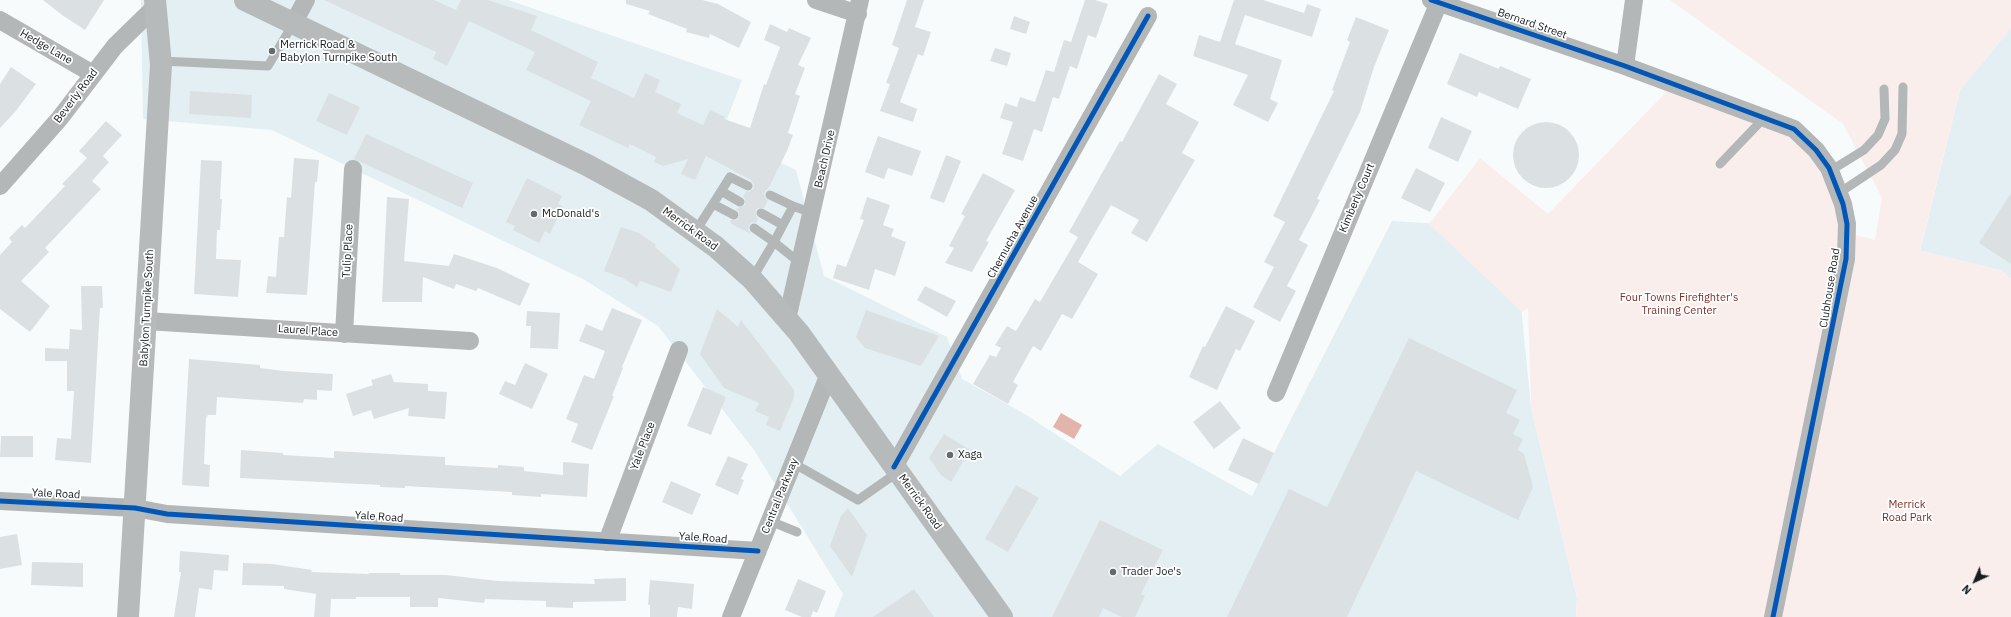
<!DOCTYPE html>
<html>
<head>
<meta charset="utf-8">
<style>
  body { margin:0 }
  #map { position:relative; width:2011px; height:617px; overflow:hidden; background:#f8fbfc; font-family:"IBM Plex Sans",sans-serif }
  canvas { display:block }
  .north { position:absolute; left:1955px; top:561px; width:40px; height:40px; -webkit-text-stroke:3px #fff; paint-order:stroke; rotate:224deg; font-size:11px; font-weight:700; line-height:16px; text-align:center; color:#151d20 }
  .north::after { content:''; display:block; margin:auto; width:14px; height:18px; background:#151d20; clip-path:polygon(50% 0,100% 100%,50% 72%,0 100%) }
</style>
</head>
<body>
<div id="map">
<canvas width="2011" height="617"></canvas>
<div class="north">N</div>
</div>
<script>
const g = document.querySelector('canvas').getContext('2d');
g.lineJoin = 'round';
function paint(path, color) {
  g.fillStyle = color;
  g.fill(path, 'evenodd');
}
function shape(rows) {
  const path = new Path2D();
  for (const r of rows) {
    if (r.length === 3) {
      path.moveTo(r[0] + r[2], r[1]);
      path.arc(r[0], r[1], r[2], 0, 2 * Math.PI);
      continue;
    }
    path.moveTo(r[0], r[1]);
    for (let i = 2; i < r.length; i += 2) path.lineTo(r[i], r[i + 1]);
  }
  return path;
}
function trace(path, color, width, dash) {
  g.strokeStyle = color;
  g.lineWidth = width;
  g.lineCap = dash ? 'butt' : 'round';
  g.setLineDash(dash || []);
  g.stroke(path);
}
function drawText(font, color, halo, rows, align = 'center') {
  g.font = font + ' "IBM Plex Sans",sans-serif';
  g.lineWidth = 3.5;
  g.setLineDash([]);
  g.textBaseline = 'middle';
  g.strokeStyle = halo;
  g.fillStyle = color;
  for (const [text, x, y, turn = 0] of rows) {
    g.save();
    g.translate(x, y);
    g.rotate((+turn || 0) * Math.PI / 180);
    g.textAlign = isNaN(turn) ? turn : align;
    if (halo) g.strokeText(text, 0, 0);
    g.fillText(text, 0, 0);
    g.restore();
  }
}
const built = shape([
  [141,0,508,0,742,80,721,135,796,170,824,276,947,337,962,379,1023,413,1120,476,1158,444,1252,496,1392,221,1440,224,1520,296,1531,407,1577,598,1576,617,834,617,843,594,754,450,658,326,583,279,272,130,143,119],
  [2011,28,2011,279,2000,270,1920,251,1960,90]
]);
const green = shape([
  [1670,0,2011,0,2011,28,1960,90,1920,250,2000,270,2011,279,2011,617,1779,617,1855,235,1875,240,1882,198,1843,124],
  [1669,89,1789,137,1817,162,1835,199,1841,254,1765,617,1576,617,1577,598,1531,407,1528,308,1522,312,1429,224,1480,158,1548,214]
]);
const water = shape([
  [1061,413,1082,425,1074,439,1053,427]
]);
const building = shape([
  [43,0,104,0,85,30,62,15],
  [324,0,434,0,456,10,461,0,488,0,537,16,531,30,598,62,591,78,634,98,645,73,660,80,655,92,681,104,677,113,703,125,710,110,725,117,724,119,750,128,764,84,766,85,780,47,764,40,770,24,787,32,789,28,811,38,798,65,805,68,795,94,800,96,788,133,793,135,787,151,768,189,764,193,765,198,768,200,764,208,758,208,756,210,756,216,758,218,756,223,752,222,749,225,748,230,751,234,730,223,731,220,737,220,739,217,739,212,736,209,745,205,745,199,743,197,746,191,749,192,753,189,754,185,751,180,706,156,695,180,681,174,688,159,663,166,654,162,656,157,630,144,628,148,579,125,591,101,526,70,535,52,469,21,447,66,433,59,436,52],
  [626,0,702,0,718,4,751,22,739,48,710,34,709,38,686,32,687,29,648,14,650,11,626,4],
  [907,0,924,0,915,27,931,32,923,56,918,54,900,102,917,109,913,122,880,111,890,84,886,83,899,48,892,45],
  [1085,0,1095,0,1108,4,1096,38,1088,35,1077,69,1070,66,1059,99,1053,97,1042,132,1034,129,1023,161,1002,154,1013,122,1000,118,1005,103,1017,107,1020,97,1035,102,1046,70,1054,72,1064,40,1071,42],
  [1234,0,1263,0,1304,13,1307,4,1321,9,1312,37,1245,15,1235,44,1282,60,1270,99,1278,103,1268,122,1233,105,1248,75,1193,56,1199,35,1220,42],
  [1014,16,1030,22,1026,34,1010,29],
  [1356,17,1389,30,1374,67,1360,112,1317,199,1320,200,1299,240,1308,245,1287,286,1296,291,1280,322,1253,307,1274,267,1264,262,1285,222,1273,216,1334,91,1332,90,1350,42,1347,40],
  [995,48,1011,53,1007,66,990,61],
  [1460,53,1499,69,1500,66,1531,79,1518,109,1479,92,1477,97,1447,84],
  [11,67,36,84,15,112,0,128,0,84],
  [1159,74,1177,84,1166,104,1199,122,1182,153,1195,160,1147,242,1131,233,1139,220,1111,205,1078,262,1098,274,1072,319,1062,314,1041,351,1033,346,1013,382,1018,385,1008,404,973,384,990,355,996,357,1001,348,995,345,1007,326,1016,331,1035,299,1040,302,1078,237,1069,232,1120,141,1122,142],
  [190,91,252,95,251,118,189,114],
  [329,93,360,107,347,135,316,121],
  [1441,117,1472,131,1458,162,1428,148],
  [106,121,122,135,103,156,109,162,92,181,101,189,45,248,49,252,21,281,50,306,30,332,0,309,0,255,12,242,9,238,22,225,25,228,65,186,62,184,87,158,79,151],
  [1546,155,33],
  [366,134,473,183,462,208,354,159],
  [878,136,921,151,912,176,888,168,884,179,865,172],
  [946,155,961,161,944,203,930,198],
  [294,158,319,160,317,182,315,182,307,295,266,293,268,276,276,277,279,237,284,237,287,197,291,198],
  [201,160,222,161,220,199,222,199,220,230,217,230,216,259,241,260,238,297,194,294],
  [1416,168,1445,183,1430,212,1401,198],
  [983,173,1015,190,986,241,989,242,972,272,945,263,954,248,949,246,965,216,961,214],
  [527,178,562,196,558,204,563,206,550,234,545,231,539,243,513,230,515,226,506,222],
  [2011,193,2011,264,1979,243],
  [387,197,409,199,404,261,449,266,454,254,497,268,530,284,520,306,478,288,476,291,456,284,454,289,423,277,422,302,382,302],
  [867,197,890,205,883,225,894,229,891,236,906,242,895,276,875,269,869,290,833,278,837,264,846,267,864,220,860,219],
  [621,227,639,233,656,245,655,247,680,269,671,292,640,281,637,287,623,278,604,271],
  [81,286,102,286,103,308,100,308,91,463,55,460,57,438,71,439,74,391,67,391,67,361,45,361,45,348,69,349,70,329,82,330],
  [925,286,956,301,947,317,917,300],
  [1226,306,1255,321,1240,351,1236,349,1217,390,1189,377,1203,346,1205,347],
  [612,308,642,320,622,367,623,368,612,396,614,396,592,450,571,442,578,424,566,419,584,375,594,379,605,351,579,341,586,324,602,331],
  [717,309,738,327,741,320,794,390,794,397,780,431,766,425,769,417,755,411,759,403,724,388,700,354],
  [866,310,939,336,921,366,865,348,856,337],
  [527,311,560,313,558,349,530,348,531,326,526,326],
  [1409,338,1517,390,1506,413,1520,420,1513,434,1523,439,1518,450,1524,454,1533,487,1518,520,1416,471,1347,617,1227,617,1289,489,1327,507],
  [189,359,260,365,260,368,284,371,333,374,332,391,317,390,317,400,304,399,303,403,217,397,216,415,208,415,206,418,204,464,210,465,209,487,182,485],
  [525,363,548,374,532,409,499,394,505,381,515,385],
  [391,374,394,382,428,384,428,391,447,392,445,419,408,416,409,408,374,419,371,410,353,416,346,394,373,385,371,380],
  [703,387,726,397,711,435,687,426],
  [1220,401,1241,428,1214,449,1193,422],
  [944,434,970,450,951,482,941,475,929,458],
  [1,436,33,436,33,457,0,457],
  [1243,438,1274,453,1259,484,1228,470],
  [241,450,283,453,283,455,334,458,334,451,445,457,445,465,498,468,498,465,524,467,524,471,563,475,563,462,589,464,587,497,541,494,541,497,512,495,512,492,405,486,405,488,380,487,380,485,240,478],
  [728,456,748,464,741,479,744,480,738,495,715,485],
  [671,481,701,494,692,515,662,502],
  [1016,485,1039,498,1008,552,985,539],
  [848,508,867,535,852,577,830,546,841,516],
  [1100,520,1163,550,1141,594,1145,596,1135,617,1122,617,1103,608,1099,617,1052,617],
  [17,534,22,565,0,569,0,537],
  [180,551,229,555,228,571,214,570,212,590,199,588,195,617,174,617,181,572,179,572],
  [32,562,83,563,83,587,31,585],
  [243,563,272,564,312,570,311,572,369,574,369,573,400,573,400,575,446,575,498,581,595,584,594,579,626,578,626,601,573,602,573,608,546,607,546,601,485,599,484,603,438,598,438,607,410,607,410,597,356,597,356,599,331,599,330,617,314,617,316,594,284,589,284,586,242,585],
  [798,579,826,591,817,613,813,611,811,617,802,617,785,610],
  [650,580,694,584,692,609,678,607,677,617,650,617,650,605,648,605],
  [914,589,934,617,873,617]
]);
const service = shape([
  [161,61,268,66,293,24],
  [1720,164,1764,118],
  [1830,171,1864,150,1878,135,1885,119,1884,89],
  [721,191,740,202],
  [1839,193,1881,165,1895,150,1902,134,1903,87],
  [770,195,793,206],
  [713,204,730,177,748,186],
  [761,213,783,225],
  [695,232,713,204,734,215],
  [800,263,774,242,793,206,812,213],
  [752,279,774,242,754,228],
  [793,463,858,500,898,472],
  [770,521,797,532]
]);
const minor = shape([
  [816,0,858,14],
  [1431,0,1625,66,1794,129,1816,150,1829,168,1843,204,1847,224,1846,259,1773,617],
  [0,20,93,74],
  [293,24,306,0],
  [1625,66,1634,0],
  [0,186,60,118,115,46,154,8],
  [787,319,860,0],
  [146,321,470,341],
  [344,334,353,169],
  [1276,393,1439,2],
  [894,467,1148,16],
  [0,501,135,508,167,514,758,551],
  [607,542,679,350],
  [731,617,829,374]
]);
const primary = shape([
  [245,0,587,165,651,200,716,247,752,279,799,333,1002,617],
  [128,617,161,65,155,0]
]);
const cycleway = shape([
  [1431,0,1625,66,1794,129,1816,150,1829,168,1843,204,1847,224,1846,259,1773,617],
  [894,467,1148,16],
  [0,501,135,508,167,514,758,551]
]);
const markers = [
  [272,51,4,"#646b6d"],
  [534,214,4,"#646b6d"],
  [950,455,4,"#646b6d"],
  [1113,572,4,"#646b6d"]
];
const streetNames = [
  ["Bernard Street",1532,24,19],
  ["Hedge Lane",46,47,30],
  ["Beverly Road",76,96,-53],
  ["Beach Drive",825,159,-77],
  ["Kimberly Court",1357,198,-67],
  ["Merrick Road",690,229,36],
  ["Chernucha Avenue",1013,237,-61],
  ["Tulip Place",348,251,-87],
  ["Clubhouse Road",1830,288,-81],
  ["Babylon Turnpike South",147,308,-87],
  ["Laurel Place",308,331,4],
  ["Yale Place",643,446,-69],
  ["Yale Road",56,494,3],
  ["Central Parkway",780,496,-68],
  ["Merrick Road",920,502,54],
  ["Yale Road",379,517,4],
  ["Yale Road",703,538,4]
];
const poiNames = [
  ["Merrick Road &",280,45],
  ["Babylon Turnpike South",280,58],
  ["McDonald's",542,214],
  ["Xaga",958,455],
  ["Trader Joe's",1121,572]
];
const parkNames = [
  ["Four Towns Firefighter's",1679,298],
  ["Training Center",1679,311],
  ["Merrick",1907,505],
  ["Road Park",1907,518]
];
paint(built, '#e3eff3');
paint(green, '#faeeec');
paint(water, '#e2b4ac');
paint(building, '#dbe1e3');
trace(service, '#b3b7b8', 9);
trace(minor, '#b3b7b8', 18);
trace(primary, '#b7babb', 22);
trace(cycleway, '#0057b8', 5);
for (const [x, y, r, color] of markers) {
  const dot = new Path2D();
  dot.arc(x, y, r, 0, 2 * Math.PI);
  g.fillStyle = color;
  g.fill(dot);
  trace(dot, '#fff', 1.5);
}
drawText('11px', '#151d20', '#fff', streetNames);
drawText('11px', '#151d20', '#fff', poiNames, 'left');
drawText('11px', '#7f2f24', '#fff', parkNames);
</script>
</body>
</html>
